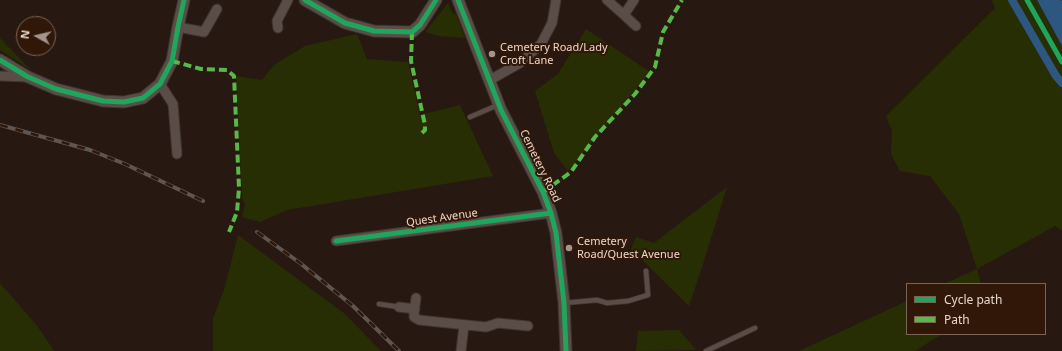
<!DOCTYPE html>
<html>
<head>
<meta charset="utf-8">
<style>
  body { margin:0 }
  #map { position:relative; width:1062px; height:351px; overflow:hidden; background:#271911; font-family:"Noto Sans",sans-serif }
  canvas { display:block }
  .legend { position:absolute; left:906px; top:283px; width:140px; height:52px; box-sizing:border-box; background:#311707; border:1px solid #7b6456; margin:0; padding:5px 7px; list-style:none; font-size:12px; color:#e9d7cd }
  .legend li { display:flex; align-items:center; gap:8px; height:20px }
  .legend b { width:20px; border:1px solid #7b6456 }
  .north { position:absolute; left:16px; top:16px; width:40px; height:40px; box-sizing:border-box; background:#311707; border:1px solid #7b6456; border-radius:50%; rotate:278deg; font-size:11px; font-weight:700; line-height:16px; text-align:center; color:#e9d7cd }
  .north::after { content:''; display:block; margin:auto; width:14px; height:18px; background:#a5948b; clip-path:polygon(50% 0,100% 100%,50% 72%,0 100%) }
</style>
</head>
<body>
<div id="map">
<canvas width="1062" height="351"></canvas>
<ul class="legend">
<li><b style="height:5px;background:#20a55d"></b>Cycle path</li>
<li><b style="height:5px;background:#58b947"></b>Path</li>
</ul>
<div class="north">N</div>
</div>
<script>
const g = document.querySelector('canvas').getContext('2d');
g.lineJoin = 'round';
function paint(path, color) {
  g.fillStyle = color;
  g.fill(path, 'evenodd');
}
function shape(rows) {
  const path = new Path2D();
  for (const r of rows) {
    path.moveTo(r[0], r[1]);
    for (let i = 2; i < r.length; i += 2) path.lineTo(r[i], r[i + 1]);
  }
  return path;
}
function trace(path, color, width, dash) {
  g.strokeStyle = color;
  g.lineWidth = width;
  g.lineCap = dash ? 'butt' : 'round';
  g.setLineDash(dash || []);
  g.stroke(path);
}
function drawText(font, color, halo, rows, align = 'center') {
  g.font = font + ' "Noto Sans",sans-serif';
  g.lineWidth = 4;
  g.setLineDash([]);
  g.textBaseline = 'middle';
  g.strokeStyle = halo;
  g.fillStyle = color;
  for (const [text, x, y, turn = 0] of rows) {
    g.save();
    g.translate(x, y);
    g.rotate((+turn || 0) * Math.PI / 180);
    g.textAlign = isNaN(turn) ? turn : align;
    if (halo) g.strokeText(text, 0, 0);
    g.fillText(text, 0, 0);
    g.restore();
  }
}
const green = shape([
  [992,0,1037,0,1062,46,1062,230,1055,226,977,269,981,284,944,284,977,269,959,214,930,176,900,171,891,154,892,131,886,116,995,8],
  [448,3,453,14,456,14,465,38,439,36,425,32],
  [586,29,650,72,568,171,554,153,535,91,558,74],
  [357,34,367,59,408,62,420,115,460,105,493,176,287,210,260,222,242,217,245,205,242,197,236,76,262,80,274,65,305,46],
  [0,38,32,71,0,50],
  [727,187,703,264,689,306,631,249,636,237,654,243],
  [238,235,345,314,381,351,213,351,213,318,224,290],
  [0,283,38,327,54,351,0,351],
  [907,301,907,334,942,334,915,351,799,351],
  [679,330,696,350,636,351,638,331]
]);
const water = shape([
  [1037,0,1061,0,1062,1,1062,46]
]);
const canal = shape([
  [1012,0,1056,76,1062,83]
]);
const service = shape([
  [470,117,498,105],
  [564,303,597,300,607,303,628,301,648,295,646,271],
  [379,304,399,307],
  [706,351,755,328]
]);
const minor = shape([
  [607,0,624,15,634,0],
  [624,15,636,26],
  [178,27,204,32,217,9],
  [278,28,277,21,288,0],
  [0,76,28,77],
  [490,80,520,63,541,44,552,23,556,0],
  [160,84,173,104,177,154],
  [336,241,551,213],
  [416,298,414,314,414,317,419,320,486,327,498,323,528,326],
  [399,307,415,309],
  [461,351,464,325]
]);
const tertiary = shape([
  [305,0,345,23,374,31,412,32,420,25,436,0],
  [458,0,501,110,543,192,551,213,556,233,564,303,566,351],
  [0,60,28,77,56,89,103,101,124,102,143,98,160,84,172,61,178,27,184,0]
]);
const rail = shape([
  [0,125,90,150,125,164,203,201],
  [257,232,300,263,353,306,399,351]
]);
const quiet = shape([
  [412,32,411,61,425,125,425,130,422,133],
  [172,61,201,69,227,70,234,76,239,188,237,212,229,232],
  [543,192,571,172,595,137,635,94,655,67,663,32,682,0]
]);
const cycleway = shape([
  [305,0,345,23,374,31,412,32,420,25,436,0],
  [458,0,501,110,543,192,551,213,556,233,564,303,566,351],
  [1027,0,1062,62],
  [0,60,28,77,56,89,103,101,124,102,143,98,160,84,172,61,178,27,184,0],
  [336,241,551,213]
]);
const markers = [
  [492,54,4,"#a5948b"],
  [569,248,4,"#a5948b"]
];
const poiNames = [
  ["Cemetery Road/Lady",500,48],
  ["Croft Lane",500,61],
  ["Cemetery",577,242],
  ["Road/Quest Avenue",577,255]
];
const streetNames = [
  ["Cemetery Road",540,166,64],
  ["Quest Avenue",442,218,-8]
];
paint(green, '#272e04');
paint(water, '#2d5680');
trace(canal, '#2d5680', 8);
trace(service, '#3f342f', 6);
trace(minor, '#3f342f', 11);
trace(tertiary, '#3f342f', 13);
trace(service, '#5a4d47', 4.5);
trace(minor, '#5a4d47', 9);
trace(tertiary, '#5a4d47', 11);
trace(rail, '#605651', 4);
trace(rail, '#311707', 2.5, [8]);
trace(quiet, '#58b947', 4, [8, 4]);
trace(cycleway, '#20a55d', 5);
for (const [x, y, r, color] of markers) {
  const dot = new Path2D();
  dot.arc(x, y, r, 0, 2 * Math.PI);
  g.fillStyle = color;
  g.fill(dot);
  trace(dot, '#311707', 1.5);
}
drawText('11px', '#e9d7cd', '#311707', poiNames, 'left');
drawText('11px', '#e9d7cd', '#311707', streetNames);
</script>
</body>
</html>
